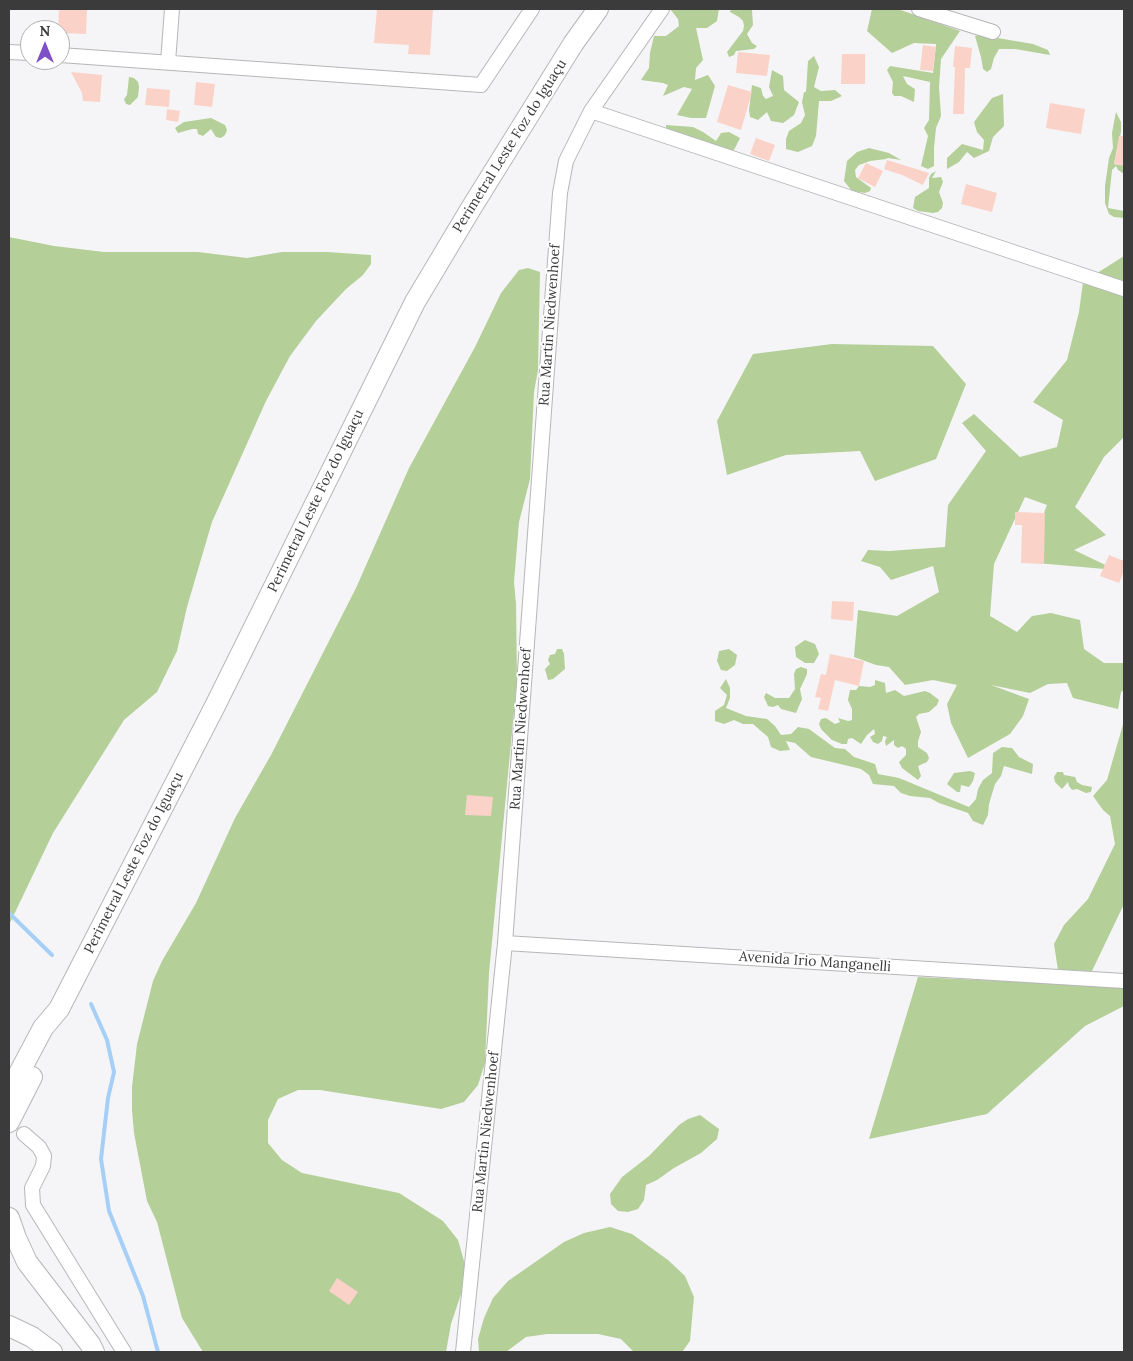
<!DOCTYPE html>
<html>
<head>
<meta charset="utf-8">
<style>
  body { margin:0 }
  #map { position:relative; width:1133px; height:1361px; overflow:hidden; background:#f5f5f7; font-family:Lora,serif }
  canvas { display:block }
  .frame { position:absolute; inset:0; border:10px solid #3b3b3c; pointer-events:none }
  .north { position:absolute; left:20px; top:20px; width:50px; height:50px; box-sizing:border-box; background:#fff; border:1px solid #b1b1b1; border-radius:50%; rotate:0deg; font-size:14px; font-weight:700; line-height:20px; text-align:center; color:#3b3b3c }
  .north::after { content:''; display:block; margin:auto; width:18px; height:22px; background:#7e50c8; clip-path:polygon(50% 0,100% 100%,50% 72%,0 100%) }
</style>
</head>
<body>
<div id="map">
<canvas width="1133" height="1361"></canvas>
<div class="frame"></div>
<div class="north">N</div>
</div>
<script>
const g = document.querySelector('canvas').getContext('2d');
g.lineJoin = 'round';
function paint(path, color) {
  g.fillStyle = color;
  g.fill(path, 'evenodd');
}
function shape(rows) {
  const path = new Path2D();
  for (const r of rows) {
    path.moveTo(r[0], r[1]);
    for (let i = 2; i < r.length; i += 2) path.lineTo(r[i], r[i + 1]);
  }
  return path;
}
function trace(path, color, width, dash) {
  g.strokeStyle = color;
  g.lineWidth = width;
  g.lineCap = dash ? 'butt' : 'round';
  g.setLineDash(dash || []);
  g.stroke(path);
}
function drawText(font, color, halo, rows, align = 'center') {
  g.font = font + ' Lora,serif';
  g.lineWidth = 4;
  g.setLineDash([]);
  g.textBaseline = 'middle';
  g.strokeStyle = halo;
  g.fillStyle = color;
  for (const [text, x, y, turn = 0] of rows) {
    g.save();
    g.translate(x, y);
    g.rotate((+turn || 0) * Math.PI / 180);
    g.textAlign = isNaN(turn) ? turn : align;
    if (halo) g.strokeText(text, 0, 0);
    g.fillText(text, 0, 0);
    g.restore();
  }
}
const green = shape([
  [670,9,719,9,717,21,707,28,696,28,703,60,696,68,695,80,708,75,715,86,706,118,691,118,677,115,692,89,684,87,663,96,668,85,663,83,641,80,649,68,650,53,654,36,666,36,679,26,678,19],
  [731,9,752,10,753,25,747,34,752,43,757,46,754,49,736,51,734,55,729,57,727,52,743,31,744,26,743,21,739,17,730,12],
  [872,9,898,9,960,31,941,59,939,87,941,116,936,128,934,148,934,166,928,169,921,166,928,136,924,128,929,120,930,82,903,76,907,84,915,89,914,102,901,96,894,96,892,93,893,82,887,70,890,66,933,73,936,44,914,43,892,53,867,31],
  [980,35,1033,44,1048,50,1050,55,1015,49,999,49,994,58,991,69,987,72,983,69,981,57,975,36],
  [814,56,819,67,814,87,821,91,835,90,842,96,831,101,819,101,816,136,812,146,798,152,786,149,786,139,789,131,801,123,805,115,802,102,804,92,806,92,808,61],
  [772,70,783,76,784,90,799,102,794,115,783,123,771,121,767,112,758,120,750,117,749,110,752,85,761,88,763,96,766,99,773,96,769,87],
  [129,77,134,78,138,82,139,87,138,97,130,105,126,104,124,99,127,95],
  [1003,94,1004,126,993,137,989,151,974,158,967,152,959,162,947,169,947,158,962,144,983,150,984,140,977,132,974,122,992,98],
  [1116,112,1121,122,1121,132,1114,164,1118,165,1124,165,1124,174,1118,170,1116,166,1112,170,1108,208,1124,211,1124,218,1114,217,1109,214,1105,203,1105,186,1109,158,1113,148,1112,133],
  [211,118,225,125,227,130,225,135,221,138,216,137,211,129,203,136,198,134,197,129,192,129,178,133,175,128,184,122],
  [666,125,693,127,703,132,716,141,721,133,729,132,740,138,734,150,712,150,700,147,697,139,683,140,666,133],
  [869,148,889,153,901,160,888,158,886,159,870,161,859,165,855,170,856,177,871,188,870,191,865,193,852,191,844,181,847,161,857,152],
  [936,171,932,178,941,177,943,182,939,192,943,203,942,208,938,212,933,213,918,211,913,208,915,197,929,188,929,178,931,174],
  [9,237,54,246,104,252,198,252,247,258,282,252,327,252,371,255,371,264,363,275,346,289,316,321,290,356,266,401,212,522,187,607,177,651,157,692,124,720,53,833,9,925],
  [1124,256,1124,437,1104,457,1075,507,1106,535,1074,550,1116,570,1025,562,1047,505,1025,497,994,564,990,616,1017,632,1032,616,1051,613,1080,620,1084,649,1104,663,1124,663,1124,690,1121,692,1118,709,1073,698,1067,683,1048,684,1030,693,991,685,1029,699,1023,716,1010,734,968,758,951,723,947,704,957,685,933,680,905,685,889,667,876,665,854,657,858,610,897,616,939,592,933,566,891,580,880,567,861,561,868,550,889,551,945,547,948,505,986,451,962,423,974,414,1020,457,1057,447,1063,420,1033,402,1067,360,1079,312,1083,282],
  [528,268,540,272,538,370,534,392,530,479,519,522,514,582,516,604,517,680,489,973,485,1063,478,1085,464,1102,441,1109,320,1090,298,1090,278,1099,268,1120,268,1143,282,1160,302,1173,399,1193,443,1221,458,1240,464,1261,465,1282,451,1324,446,1352,203,1352,182,1318,157,1222,147,1201,134,1133,132,1110,132,1087,137,1044,153,981,162,961,196,903,235,818,271,755,356,588,409,468,475,347,501,293,519,270],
  [832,344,933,346,966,384,936,459,875,481,860,451,786,455,727,475,717,421,753,354],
  [805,640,815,644,819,654,814,663,805,663,796,657,795,647],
  [557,649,562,649,564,654,565,669,553,679,548,680,545,669,550,664,548,660,550,655,555,654],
  [729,649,737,655,735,665,727,671,721,670,717,661,719,651],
  [801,667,807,669,807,674,800,689,802,699,796,713,781,709,778,705,773,707,768,706,764,697,766,693,775,698,789,698,795,689,794,674,796,669],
  [726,679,730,688,730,698,726,708,746,716,767,719,775,726,781,735,791,734,798,727,809,729,835,748,845,749,854,757,875,764,878,774,899,778,969,807,976,799,978,789,983,780,992,773,993,753,1002,747,1012,748,1019,757,1033,764,1032,774,1004,766,1001,776,995,784,989,804,988,815,983,825,973,821,968,813,939,803,930,798,910,796,901,793,894,786,873,784,869,775,861,769,811,757,795,743,786,741,790,750,780,751,771,747,768,737,753,724,743,724,734,720,724,724,715,721,715,711,724,705,727,695,720,688],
  [875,680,885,683,886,693,895,690,904,696,925,691,930,693,939,700,937,705,929,712,919,714,916,717,921,732,918,741,918,747,927,753,929,758,927,762,918,766,921,776,918,780,902,768,899,762,906,755,906,749,902,746,898,748,894,745,894,740,886,746,885,741,887,737,883,736,882,741,878,744,873,742,870,737,875,734,874,729,867,735,861,744,852,738,848,739,847,744,842,744,832,740,821,729,819,724,821,719,826,718,835,724,840,722,838,718,848,721,852,720,852,709,848,700,850,690,856,690,859,686,870,687,875,685],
  [1124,721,1124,904,1092,971,1058,970,1054,944,1064,925,1088,899,1115,844,1110,816,1103,810,1093,796,1107,780],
  [970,771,975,773,973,781,969,787,961,785,960,792,957,792,947,784,954,773],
  [1057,772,1063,772,1064,775,1075,777,1077,782,1082,785,1092,787,1091,792,1086,793,1077,789,1072,790,1069,786,1068,782,1062,789,1055,782,1054,777],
  [918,977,1124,987,1124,1006,1085,1026,987,1114,869,1139],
  [700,1115,719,1129,717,1139,701,1153,674,1168,657,1180,646,1185,644,1200,638,1209,628,1212,618,1211,611,1204,610,1194,622,1177,649,1156,679,1125,688,1119],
  [610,1227,632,1234,668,1260,685,1276,694,1297,690,1341,682,1352,634,1352,621,1339,598,1334,547,1334,526,1337,506,1352,479,1352,478,1339,484,1318,493,1298,508,1281,564,1242,584,1233]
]);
const stream = shape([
  [9,913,52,955],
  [91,1004,107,1040,114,1072,108,1098,101,1159,109,1211,143,1296,158,1352]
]);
const building = shape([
  [59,9,87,9,86,34,60,33,60,30,58,30],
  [377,9,433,9,430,55,408,54,409,45,374,43],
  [923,45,936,47,933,71,920,70],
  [955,46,972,48,970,68,965,68,964,114,953,114,955,67,953,67],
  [738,52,770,55,767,76,736,73],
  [842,54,865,54,865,84,841,84],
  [71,72,102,75,100,102,83,101,82,93],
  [196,82,215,84,212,107,194,105],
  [728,85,752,92,741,130,717,122],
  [147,88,170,90,169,107,145,105],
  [1050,103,1085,109,1081,134,1046,128],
  [167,109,180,111,178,122,166,120],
  [1119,136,1124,136,1124,166,1114,164],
  [756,138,775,145,769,161,750,154],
  [887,160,929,173,923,185,902,175,884,169],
  [866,163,883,171,875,187,858,178],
  [966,184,997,193,992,212,961,204],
  [1015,512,1045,513,1044,564,1021,563,1022,525,1015,525],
  [1109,555,1124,561,1124,571,1119,583,1100,576],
  [832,601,854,602,853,621,831,619],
  [830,654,864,661,859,686,835,680,828,711,818,709,821,698,815,697,821,674,826,675],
  [467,795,493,797,491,816,465,815],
  [337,1278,358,1292,349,1305,329,1291]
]);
const minor = shape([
  [919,9,993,32],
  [9,52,30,53],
  [60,55,481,85,532,9],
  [168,62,172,9],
  [591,111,1124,289],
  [505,943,1124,981],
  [24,1134,39,1147,44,1156,43,1166,32,1188,33,1205,124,1352],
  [463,1352,505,943,560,193,566,161,591,111,662,9]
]);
const highway = shape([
  [9,1092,43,1028,59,1009,147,838,215,706,415,302,470,210,573,44,598,9],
  [9,1122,32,1077],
  [9,1218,16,1238,27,1262,90,1344,94,1352],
  [9,1326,32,1337,52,1352]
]);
const streetNames = [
  ["Perimetral Leste Foz do Iguaçu",510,146,-58],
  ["Rua Martin Niedwenhoef",550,325,-86],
  ["Perimetral Leste Foz do Iguaçu",316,501,-64],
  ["Rua Martin Niedwenhoef",521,729,-86],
  ["Perimetral Leste Foz do Iguaçu",134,863,-63],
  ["Avenida Irio Manganelli",815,962,4],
  ["Rua Martin Niedwenhoef",486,1132,-84]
];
paint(green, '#b4cf98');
trace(stream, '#a6cff7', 4);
paint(building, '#fad2c8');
trace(minor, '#b6b6b8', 16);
trace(highway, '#b6b6b8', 22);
trace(minor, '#fff', 14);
trace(highway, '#fff', 20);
drawText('14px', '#3b3b3c', '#fff', streetNames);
</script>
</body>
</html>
